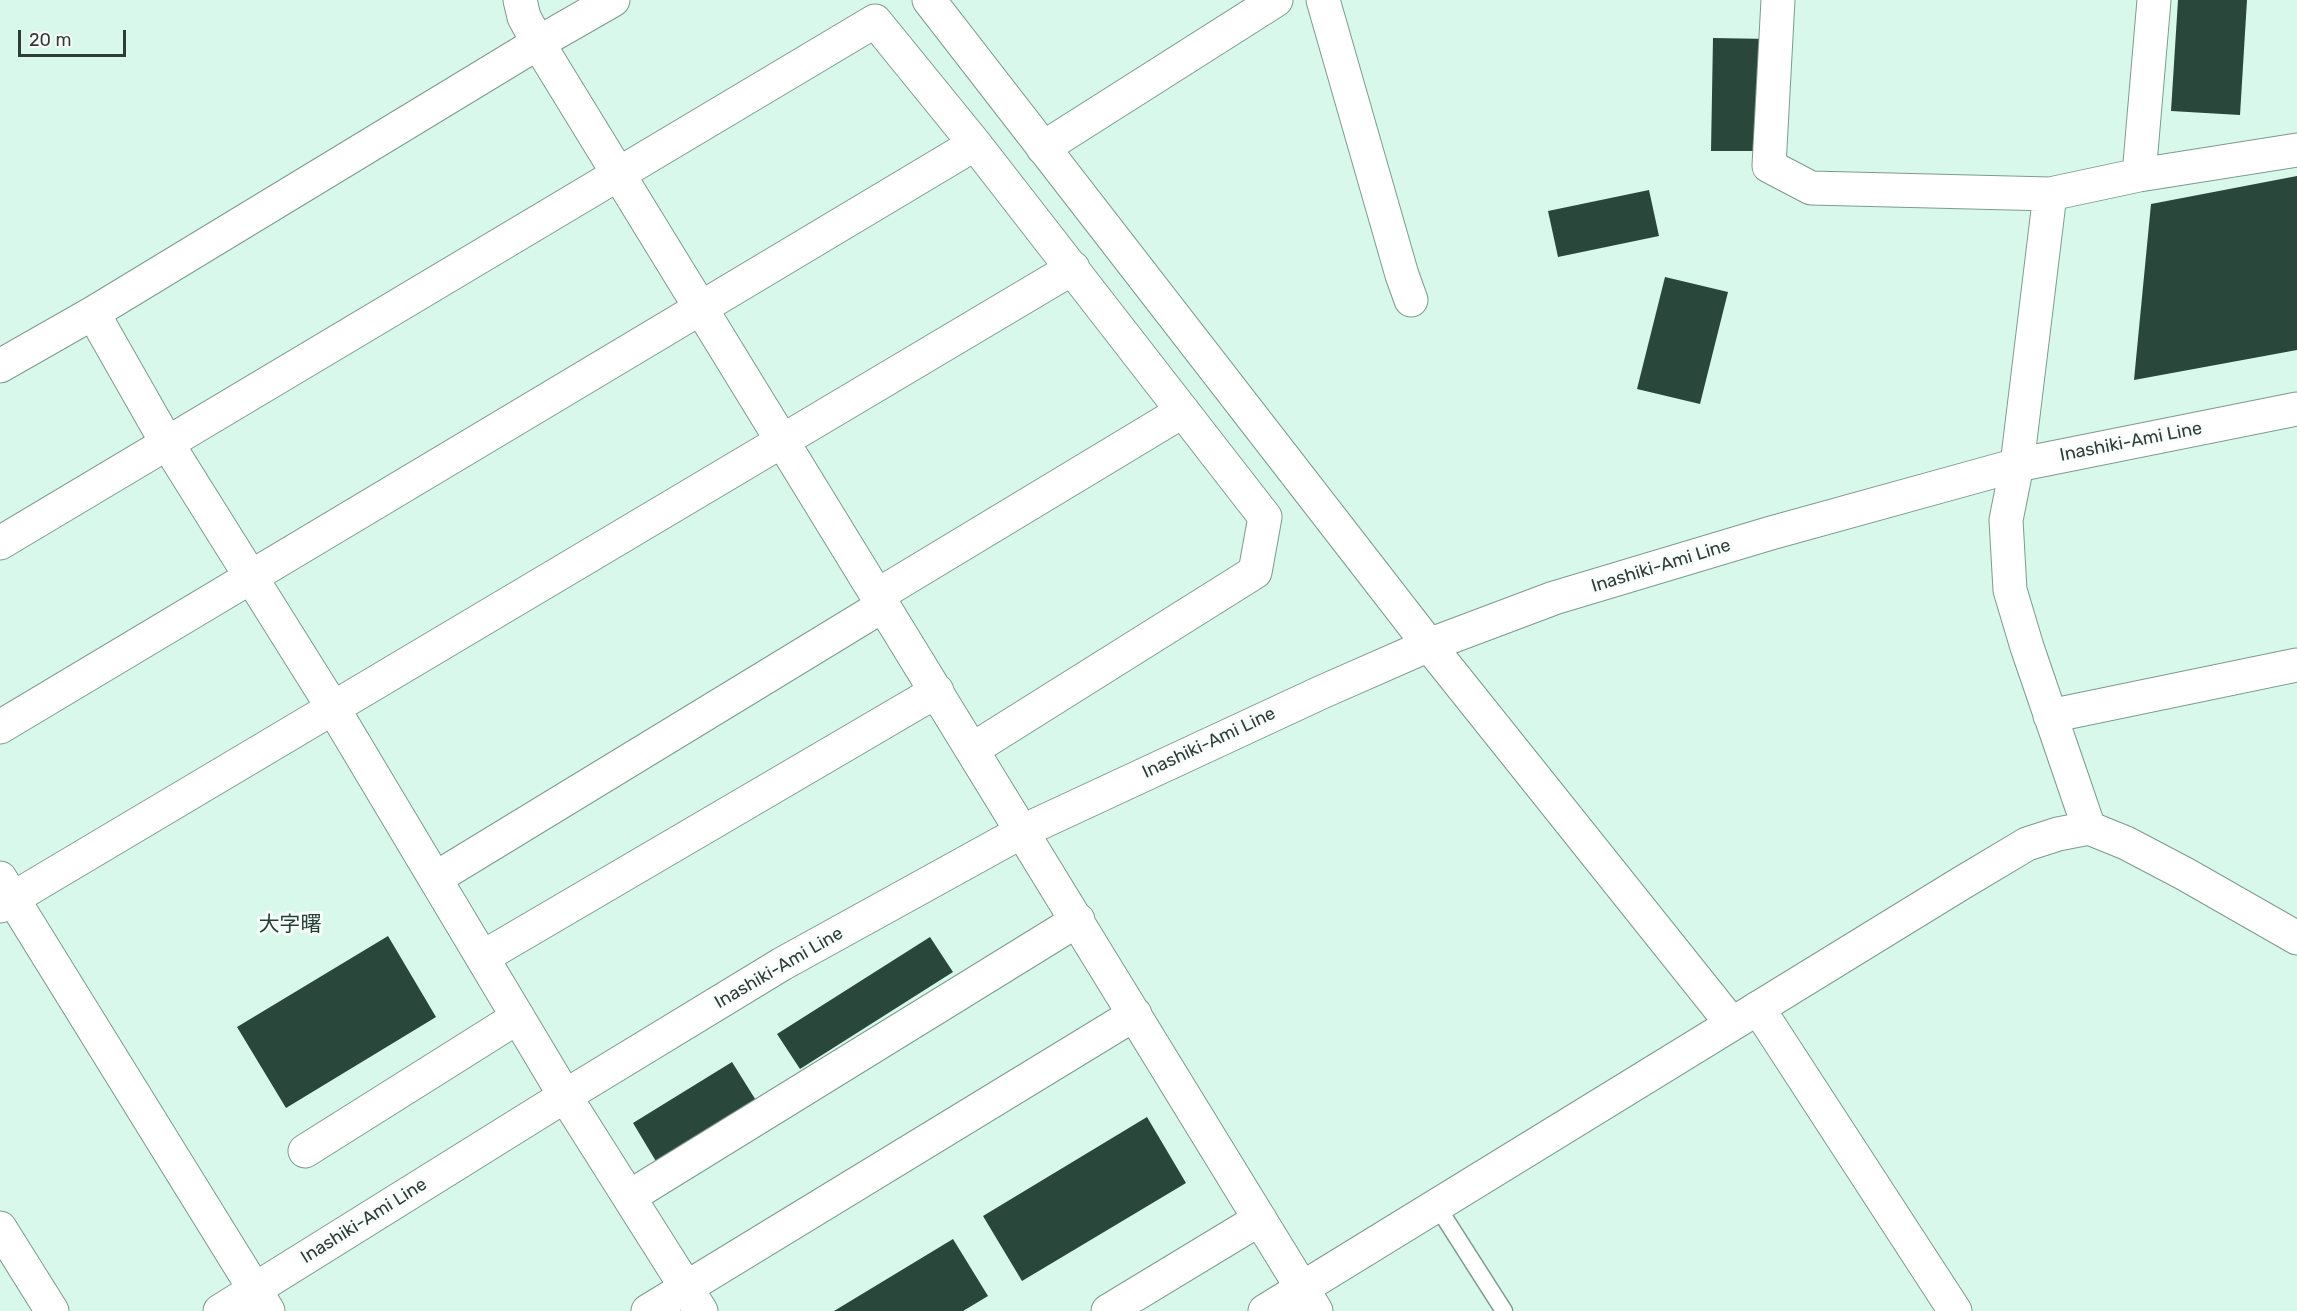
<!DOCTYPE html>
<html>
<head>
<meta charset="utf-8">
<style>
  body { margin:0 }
  #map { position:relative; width:2297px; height:1311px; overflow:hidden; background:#d7f8eb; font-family:Rubik,sans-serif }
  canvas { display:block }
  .scale { position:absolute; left:18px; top:30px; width:108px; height:27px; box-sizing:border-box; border:3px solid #2f3c37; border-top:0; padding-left:8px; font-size:18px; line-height:21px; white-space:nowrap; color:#2f3c37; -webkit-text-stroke:4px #f8fefb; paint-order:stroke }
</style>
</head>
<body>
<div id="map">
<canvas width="2297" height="1311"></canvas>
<div class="scale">20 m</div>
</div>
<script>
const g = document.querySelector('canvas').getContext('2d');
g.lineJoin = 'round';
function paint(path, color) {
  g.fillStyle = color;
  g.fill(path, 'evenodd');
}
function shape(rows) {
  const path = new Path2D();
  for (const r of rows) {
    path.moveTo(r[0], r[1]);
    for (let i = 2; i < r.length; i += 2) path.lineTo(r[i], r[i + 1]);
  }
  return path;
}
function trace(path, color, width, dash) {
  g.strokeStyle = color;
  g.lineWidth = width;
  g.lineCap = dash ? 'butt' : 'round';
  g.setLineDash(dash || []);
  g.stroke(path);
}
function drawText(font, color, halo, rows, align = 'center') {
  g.font = font + ' Rubik,"Noto Sans JP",sans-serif';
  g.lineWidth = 6;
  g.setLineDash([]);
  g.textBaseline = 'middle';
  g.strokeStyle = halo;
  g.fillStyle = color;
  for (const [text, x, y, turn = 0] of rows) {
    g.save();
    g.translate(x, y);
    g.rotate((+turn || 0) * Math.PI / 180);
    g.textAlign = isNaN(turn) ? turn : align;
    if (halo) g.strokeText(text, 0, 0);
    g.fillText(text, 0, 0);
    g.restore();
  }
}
const building = shape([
  [2178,0,2247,0,2240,115,2171,111],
  [1713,38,1770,39,1768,151,1711,151],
  [2297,176,2297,350,2134,380,2151,204],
  [1649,190,1659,236,1558,257,1548,211],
  [1665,277,1728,292,1700,404,1637,389],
  [388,936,436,1017,286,1108,237,1027],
  [930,937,953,972,800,1069,777,1034],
  [732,1062,757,1102,657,1163,633,1123],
  [1147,1117,1186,1183,1022,1281,983,1216],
  [953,1239,988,1296,963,1311,834,1311]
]);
const lane = shape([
  [1437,1206,1504,1311]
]);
const street = shape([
  [520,0,524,17,538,43,1316,1311],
  [1323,0,1402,275,1411,300],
  [1778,0,1769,166,1811,188,2050,194,2139,175,2297,150],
  [1043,148,1276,0],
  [2139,175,2154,0],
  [2050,194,2017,465,2006,520,2010,590,2027,647,2089,828],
  [93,313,167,443,333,708,565,1096,701,1311],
  [0,366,93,313,538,43,613,0],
  [0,543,875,21,975,144,1265,517,1255,572,973,749],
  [878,595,1183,411],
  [2050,716,2297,665],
  [0,727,975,144],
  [0,878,268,1311],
  [436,878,884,605],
  [0,906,1073,268],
  [483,957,937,691],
  [1758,1008,1955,1311],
  [305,1151,518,1017],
  [629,1197,1078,920],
  [0,1228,52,1311],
  [648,1311,1135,1014],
  [1108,1311,1260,1219]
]);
const secondary = shape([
  [929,0,1429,645,1732,1024],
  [220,1311,565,1096,782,964,1023,831,1322,692,1429,645,1554,598,1771,533,2017,465,2297,409],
  [1265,1311,1960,884,2027,844,2058,834,2089,828,2126,843,2185,874,2297,938]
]);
const streetNames = [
  ["Inashiki-Ami Line",2131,442,-11],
  ["Inashiki-Ami Line",1661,566,-17],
  ["Inashiki-Ami Line",1209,743,-25],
  ["Inashiki-Ami Line",779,968,-30],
  ["Inashiki-Ami Line",364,1221,-32]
];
const quarterNames = [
  ["大字曙",290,925]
];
paint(building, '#2a473c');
trace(lane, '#7c9b8e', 19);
trace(street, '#7c9b8e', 35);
trace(secondary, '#7c9b8e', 35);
trace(lane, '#fff', 16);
trace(street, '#fff', 33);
trace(secondary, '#fff', 33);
drawText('18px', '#2f3c37', '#f8fefb', streetNames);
drawText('21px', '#244036', '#f8fefb', quarterNames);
</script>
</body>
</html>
